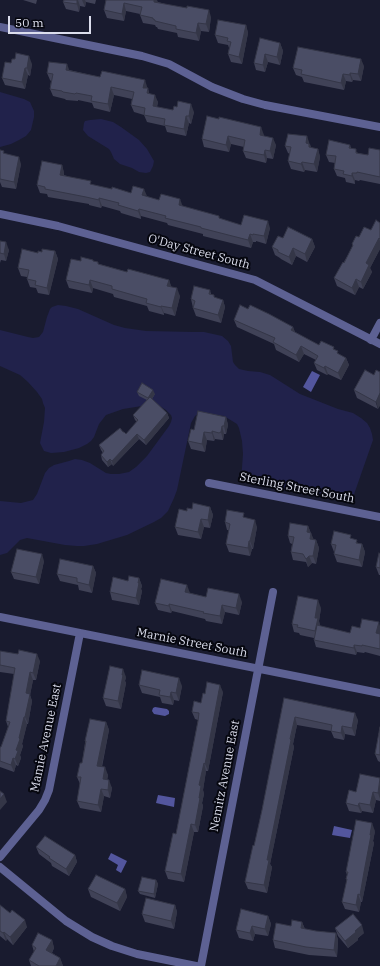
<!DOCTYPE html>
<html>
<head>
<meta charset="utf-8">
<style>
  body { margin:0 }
  #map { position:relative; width:380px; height:966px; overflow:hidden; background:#191b2f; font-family:"IBM Plex Serif",serif }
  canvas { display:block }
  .scale { position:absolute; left:8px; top:16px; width:83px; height:18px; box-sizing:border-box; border:2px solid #dcdeed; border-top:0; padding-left:5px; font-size:12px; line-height:14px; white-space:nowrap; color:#dcdeed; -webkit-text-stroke:3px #06070f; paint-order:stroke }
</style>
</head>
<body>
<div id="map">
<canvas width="380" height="966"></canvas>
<div class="scale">50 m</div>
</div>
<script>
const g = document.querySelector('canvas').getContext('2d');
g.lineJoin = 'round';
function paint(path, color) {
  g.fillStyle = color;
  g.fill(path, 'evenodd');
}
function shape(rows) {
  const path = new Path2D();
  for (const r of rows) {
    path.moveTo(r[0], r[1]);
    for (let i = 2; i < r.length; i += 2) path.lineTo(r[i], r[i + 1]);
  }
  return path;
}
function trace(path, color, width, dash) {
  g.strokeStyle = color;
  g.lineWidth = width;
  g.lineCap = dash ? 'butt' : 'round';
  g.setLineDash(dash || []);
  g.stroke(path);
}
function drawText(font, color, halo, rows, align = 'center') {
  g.font = font + ' "IBM Plex Serif",serif';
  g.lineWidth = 4;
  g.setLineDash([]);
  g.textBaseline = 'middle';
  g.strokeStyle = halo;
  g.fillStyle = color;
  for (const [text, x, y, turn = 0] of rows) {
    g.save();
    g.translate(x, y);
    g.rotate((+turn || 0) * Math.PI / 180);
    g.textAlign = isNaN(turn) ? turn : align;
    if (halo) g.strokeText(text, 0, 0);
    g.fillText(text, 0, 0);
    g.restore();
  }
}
const green = shape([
  [0,92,24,99,30,102,34,111,34,117,31,130,26,136,19,140,11,144,0,147],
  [101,119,113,122,121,127,139,140,147,149,154,161,153,166,150,172,146,173,139,172,132,168,120,164,114,159,111,152,109,149,88,136,83,130,84,123,85,121,90,120],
  [58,305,66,306,78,309,114,325,125,328,146,331,194,332,204,332,222,336,228,341,231,346,233,362,235,365,239,369,248,371,260,372,270,375,300,394,338,409,353,413,361,418,367,423,370,428,372,434,373,440,351,503,241,481,243,454,242,441,239,428,237,424,224,416,199,413,195,416,191,423,177,490,174,498,168,511,161,518,154,522,127,535,97,544,84,546,77,546,65,545,27,538,20,540,7,553,0,555,0,501,21,503,33,500,37,494,45,473,49,468,54,465,69,461,75,459,82,460,90,463,106,473,111,474,119,474,129,472,136,467,147,456,169,426,171,422,172,418,171,415,166,410,158,405,148,405,123,409,106,415,99,424,94,437,91,441,87,444,79,448,64,452,51,453,44,451,40,443,44,422,45,408,43,403,42,399,37,392,28,382,20,375,0,366,0,330,28,337,33,338,39,337,43,332,47,317,50,309,52,307]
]);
const water = shape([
  [312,371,320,375,311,392,303,387],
  [155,707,167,709,169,711,169,714,165,716,154,714,152,711,153,708],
  [158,795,175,798,174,807,156,803],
  [334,826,352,830,350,838,332,835],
  [111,853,127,861,121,873,116,870,118,865,108,859]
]);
const street = shape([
  [0,27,142,56,169,64,212,87,243,99,265,105,380,127],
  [0,214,58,226,255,280,380,344],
  [371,340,380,323],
  [209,483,380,517],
  [0,617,380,693],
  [0,857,39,810,45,800,49,790,80,633],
  [0,867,66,921,92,937,112,946,137,954,196,966],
  [201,966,273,592]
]);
const wall = shape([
  [23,0,37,0,36,4],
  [64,0,96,0,95,4,86,2,85,7,80,6,79,12,66,9,63,2],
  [106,0,158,2,211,17,209,32,201,31,199,41,178,37,177,33,158,29,157,27,156,27,155,25,143,23,140,15,140,14,126,11,124,21,107,18,104,10],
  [246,25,248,33,242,64,231,62,228,54,229,48,228,45,218,43,215,35],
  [280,43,283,51,280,65,268,62,265,72,256,70,254,63],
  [11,63,32,64,30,76,28,75,25,89,5,85,2,78],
  [364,66,361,81,353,80,352,82,346,81,344,90,304,82,302,77,296,75,293,68],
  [69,70,148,88,149,93,158,102,157,107,173,110,194,112,191,124,189,123,186,136,167,132,165,126,147,122,144,115,134,112,131,105,132,99,114,95,110,112,94,108,92,103,78,100,78,101,66,100,65,99,53,96,50,89,51,81,50,80,47,73],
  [207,116,264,135,264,136,276,145,273,159,267,158,266,163,246,158,243,151,244,147,231,144,229,152,204,147,202,139],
  [310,144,311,148,318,149,320,157,317,172,305,170,304,172,291,169,288,161,290,154,288,153,285,146],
  [350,145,351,148,358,153,368,155,380,150,380,184,360,180,359,181,355,180,355,184,346,182,345,178,337,176,334,169,335,163,329,162,326,155],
  [0,150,21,164,16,189,2,187,0,182],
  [62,165,64,173,64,175,92,185,147,197,183,206,220,219,241,225,270,228,266,244,256,241,256,242,253,242,251,248,203,236,203,234,168,225,167,223,141,216,141,219,121,213,120,211,102,206,101,208,89,205,89,204,48,197,47,194,40,193,37,185],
  [380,223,380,249,370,268,372,272,363,289,359,287,355,295,337,286,334,278,353,247,352,244,359,237,371,230],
  [283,238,312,239,315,247,307,262,296,256,292,265,281,259,280,258,275,255,272,247],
  [0,241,9,250,6,261,1,260,0,263],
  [55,251,58,259,49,295,38,293,36,288,30,287,27,279,27,277,21,276,18,268,38,253,42,252],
  [93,260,93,261,99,264,127,272,169,280,171,287,180,296,175,316,164,313,164,315,149,311,147,306,114,297,113,294,93,288,92,293,69,288,66,280,81,261],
  [210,290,211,294,215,298,223,300,225,307,221,323,196,316,193,308,191,299],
  [248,309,293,327,295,333,319,345,334,347,334,349,339,355,346,358,349,365,341,380,328,374,327,375,317,370,314,363,316,360,304,354,299,362,276,350,274,344,237,327,234,320],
  [365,370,378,409,357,398,354,390],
  [137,392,155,394,152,399,167,413,169,418,146,445,139,439,113,466,112,464,108,467,102,460,101,455,103,453,101,450,99,445,123,432,126,434,137,422,135,420,133,415,147,400,139,396],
  [226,417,228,425,226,434,224,434,223,440,222,440,215,439,214,441,207,440,205,452,191,449,188,441,194,430],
  [210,507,213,515,210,528,204,527,201,539,178,535,175,527,187,511,192,509],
  [246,518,257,527,253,549,252,549,250,556,229,552,226,544,229,530,227,530,225,522],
  [308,526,313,539,316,540,319,548,316,564,312,563,308,567,306,562,293,560,291,552,292,544,290,543,288,536],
  [352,539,358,543,362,544,365,552,362,567,337,562,334,554,335,552,334,552,331,544],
  [380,554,380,575,379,575,376,567],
  [44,561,39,584,14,579,11,572],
  [93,566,96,573,92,593,79,590,78,585,60,581,57,574],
  [139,578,142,586,141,589,142,591,139,605,112,600,110,592,128,581],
  [190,593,206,597,242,602,239,615,225,612,222,624,206,621,205,619,172,611,171,613,158,610,155,603],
  [321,608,319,621,320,626,350,633,360,628,380,626,380,656,365,652,364,653,357,652,356,655,316,647,314,640,314,638,300,635,299,633,294,632,292,624],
  [0,651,40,661,36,680,33,680,30,695,32,701,28,724,27,724,22,744,23,746,20,755,21,758,18,766,16,765,14,772,0,767,0,747,1,747,8,727,6,721,14,674,0,672],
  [126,677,125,681,126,683,121,709,106,706,103,698],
  [139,685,182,686,179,701,174,700,173,705,162,703,160,697,142,693],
  [223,692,208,771,206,771,203,790,204,794,202,803,203,806,198,832,194,832,184,882,168,879,165,871,176,834,198,720,195,719,192,712,201,703,205,694],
  [284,698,358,720,355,736,345,734,344,740,334,738,331,731,297,725,293,744,294,747,270,864,272,867,267,893,248,889,245,882,254,846,262,810],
  [106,722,109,730,102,767,108,775,107,780,112,788,110,798,104,796,101,812,80,808,77,801,80,784,77,777,82,763,85,743,85,741],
  [380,727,380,762,378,761,375,754],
  [380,778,380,801,376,800,373,813,362,811,361,813,349,811,346,803,356,792],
  [375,831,373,841,374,843,362,902,361,902,359,912,345,909,342,902,347,880,346,879,347,875,346,872],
  [36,847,75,855,77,862,69,876,52,866,51,863,39,854],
  [156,880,158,884,155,898,140,894,138,891],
  [88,889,125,889,127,897,120,911,91,897],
  [0,905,27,927,13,945,7,939,6,941,0,936],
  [175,905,177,912,174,929,145,922,142,914],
  [268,916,271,924,268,936,255,934,253,941,239,938,236,930],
  [302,922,305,929,316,931,336,933,338,940,337,957,309,955,275,948,273,940,291,926],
  [335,928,364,933,358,938,358,940,348,948,338,936],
  [52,940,54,948,52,953,60,958,63,966,31,966,29,960,34,952,32,945]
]);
const shadedWall = shape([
  [77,0,78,0,80,6,79,12,77,4],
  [82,0,85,0,86,2,85,7],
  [154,0,157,0,158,2,156,9,154,2],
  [124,3,126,11,124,21,122,14],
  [209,10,211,17,209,32,206,24],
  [198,23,201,31,199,41,196,33],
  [246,25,248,33,242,64,239,57],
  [280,43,283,51,280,65,277,57],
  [265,54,268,62,265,72,263,65],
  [29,56,32,64,30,76,27,68],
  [361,59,364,66,361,81,358,74],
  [67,64,70,72,66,70],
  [25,68,28,75,25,89,22,82],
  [350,73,353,80,352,82,350,75],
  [343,74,346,81,344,90,341,83],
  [145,80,150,96,150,100,143,88],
  [111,87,114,95,110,112,108,104],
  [155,95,158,102,155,114,153,106],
  [191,104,194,112,191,124,189,116],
  [186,116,189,123,186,136,184,129],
  [261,127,264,135,262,143,260,135],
  [228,136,231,144,229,152,226,145],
  [307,136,312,151,306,143],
  [273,138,276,145,273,159,270,151],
  [318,149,320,157,317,172,314,164],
  [265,150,267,158,266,163,264,155],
  [19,157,21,164,16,189,14,182],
  [302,162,305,170,304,172,301,164],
  [62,165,64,173,62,182,60,175],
  [352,173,355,180,355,184,352,176],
  [144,189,147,196,142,195],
  [99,198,102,206,101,208,99,200],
  [180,199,183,207,179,205],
  [139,209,141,216,141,219,138,211],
  [268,221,270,228,266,244,264,236],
  [250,234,253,242,251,248,248,240],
  [379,238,380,241,380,249,370,268,372,272,363,289,361,282,366,263],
  [312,239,315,247,307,262,305,254],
  [6,242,9,250,6,261,4,254],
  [293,248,296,256,292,265,289,257],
  [55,251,58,259,49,295,47,288],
  [356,279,359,287,355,295,352,288],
  [90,280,93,288,92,293,89,285],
  [169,280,172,288,167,286],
  [177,288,180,296,175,316,172,308],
  [223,300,225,307,221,323,218,315],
  [161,306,164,313,164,315,161,307],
  [293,327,296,334,291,330],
  [301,346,304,354,299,362,296,355],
  [346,358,349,365,341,380,338,373],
  [325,366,328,374,327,375,324,368],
  [153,390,155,394,150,402,148,398],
  [380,393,380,406,378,409,376,402],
  [167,413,169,418,146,445,144,440],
  [226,417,228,425,226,434,224,426],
  [222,426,224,434,223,440,221,432],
  [212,431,215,439,214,441,212,433],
  [204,432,207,440,205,452,202,444],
  [137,434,139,439,113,466,112,461],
  [110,459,112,464,108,467,107,462],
  [210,507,213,515,210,528,208,520],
  [201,519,204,527,201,539,198,532],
  [255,520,257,527,253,549,250,541],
  [308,526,314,540,312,546,307,532],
  [316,540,319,548,316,564,313,556],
  [249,541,252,549,250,556,248,548],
  [362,544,365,552,362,567,359,560],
  [42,554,44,561,39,584,36,577],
  [309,556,312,563,308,567,306,559],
  [93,566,96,573,92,593,89,585],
  [139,578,142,586,141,589,142,591,139,605,136,598],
  [187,585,190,593,188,600,185,592],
  [239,594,242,602,239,615,236,608],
  [318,600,321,608,319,621,320,626,318,639,315,631,315,618],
  [169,604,172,611,171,613,169,606],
  [222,605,225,612,222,624,220,616],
  [379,622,380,626,380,635,376,633],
  [354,645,357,652,356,655,354,648],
  [37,654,40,661,36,680,33,673],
  [123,669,126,677,125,681,126,683,121,709,118,701],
  [30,672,33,680,30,695,32,701,28,724,25,717,26,693],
  [179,678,182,686,179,701,176,693],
  [220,685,223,692,208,771,205,764],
  [171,692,174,700,173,705,170,697],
  [355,713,358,720,355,736,352,728],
  [24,717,27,724,22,744,23,746,20,755,21,758,18,766,15,759,16,750],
  [295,717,297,725,293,744,294,747,270,864,272,867,267,893,264,885,267,860],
  [106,722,109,730,100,774,97,766],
  [342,726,345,734,344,740,341,733],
  [13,758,16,765,14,772,11,765],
  [204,763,206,771,203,790,204,794,202,803,203,806,198,832,195,825,199,798,199,785],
  [105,767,108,775,106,787,103,779],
  [109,780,112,788,110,798,108,790],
  [380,781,380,799,378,793],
  [101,789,104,796,101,812,98,805],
  [373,792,376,800,373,813,370,805],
  [4,794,7,802,0,810,0,799],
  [359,803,362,811,361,813,358,806],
  [372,823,375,831,373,841,374,843,362,902,360,895],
  [191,824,194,832,184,882,181,874],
  [75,855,77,862,69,876,66,869],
  [156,880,158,884,155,898,154,894],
  [125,889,127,897,120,911,117,903],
  [358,894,361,902,359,912,356,905],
  [175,905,177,912,174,929,171,921],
  [268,916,271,924,268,936,265,929],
  [25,920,27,927,13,945,10,937],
  [302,922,305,930,301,928],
  [362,925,364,933,358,938,358,940,348,948,345,941,355,931],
  [252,926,255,934,253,941,250,933],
  [4,932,7,939,6,941,3,933],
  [336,933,338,940,337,957,334,950],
  [52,940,54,948,49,958,46,950],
  [60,958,63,966,56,966]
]);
const building = shape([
  [64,0,77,0,77,4,63,2,64,0],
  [106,0,154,0,154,2,187,8,187,6,209,10,206,24,198,23,196,33,176,29,176,26,155,21,155,20,153,19,153,18,140,15,142,7,124,3,122,14,104,10,106,0],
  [218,20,246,25,239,57,228,54,231,42,227,41,228,38,215,35,218,20],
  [260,38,280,43,277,57,265,54,263,65,254,63,260,38],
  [298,47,361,59,358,74,350,73,350,75,343,74,341,83,301,74,302,70,293,68,298,47],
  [16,53,29,56,27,68,25,68,22,82,2,78,5,62,11,63,12,59,15,59,16,53],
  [49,62,67,64,66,70,100,77,102,71,145,80,143,88,148,88,147,93,155,95,153,106,173,110,174,106,177,107,178,101,191,104,189,116,186,116,184,129,164,125,165,119,144,115,145,108,131,105,134,92,111,87,108,104,91,101,92,96,76,93,75,94,63,92,62,91,50,89,53,74,47,73,49,62],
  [207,116,219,119,219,117,261,127,260,135,273,138,270,151,265,150,264,155,243,151,245,140,228,136,226,145,202,139,207,116],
  [288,134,307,136,306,143,309,144,309,147,318,149,314,164,302,162,301,164,288,161,291,147,285,146,288,134],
  [329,140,350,145,349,148,356,149,356,153,368,155,369,148,380,150,380,177,357,172,357,173,352,173,352,176,343,174,344,171,334,169,336,156,326,155,329,140],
  [0,150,4,151,3,153,19,157,14,182,0,179,0,150],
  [42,161,62,165,60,175,91,181,90,184,112,189,112,187,131,193,133,186,144,189,142,195,159,200,161,194,180,199,179,205,219,216,219,218,241,225,244,215,268,221,264,236,253,234,253,235,250,234,248,240,201,228,201,227,165,218,166,216,139,209,138,211,118,205,119,203,99,198,99,200,86,197,45,189,45,187,37,185,42,161],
  [376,220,380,223,380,239,379,238,366,263,369,265,361,282,356,279,352,288,334,278,343,262,344,263,353,245,352,244,356,236,359,237,364,227,371,230,376,220],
  [288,227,312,239,305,254,293,248,289,257,278,252,278,250,272,247,278,236,283,238,288,227],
  [0,241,6,242,4,254,0,253,0,241],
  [22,249,38,253,38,251,42,252,42,249,55,251,47,288,35,285,36,281,27,279,29,270,18,268,22,249],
  [81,257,93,260,93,261,98,262,98,264,127,272,128,269,169,280,167,286,177,288,172,308,161,306,161,307,146,303,147,299,112,289,112,286,90,280,89,285,66,280,71,259,81,261,81,257],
  [194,286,210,290,209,294,214,295,214,297,223,300,218,315,193,308,195,301,191,299,194,286],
  [240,305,248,309,250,305,269,314,293,327,291,330,319,345,321,341,334,347,333,349,338,351,337,353,346,358,338,373,325,366,324,368,314,363,318,356,301,346,296,355,273,342,275,338,234,320,240,305],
  [365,370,374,375,376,370,380,372,380,393,376,402,354,390,365,370],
  [142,383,153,390,148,398,137,392,142,383],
  [150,397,167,413,144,440,137,434,112,461,110,459,107,462,101,455,104,451,99,445,120,428,123,432,124,432,126,434,138,420,133,415,150,397],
  [198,411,226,417,224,426,222,426,221,432,219,433,212,431,212,433,204,432,202,444,188,441,191,429,194,430,198,411],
  [193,503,210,507,208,520,201,519,198,532,175,527,179,509,187,511,187,508,192,509,193,503],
  [227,510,244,513,243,517,255,520,250,541,249,541,248,548,226,544,230,524,225,522,227,510],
  [290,523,308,526,307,532,311,533,310,539,316,540,313,556,309,556,306,559,303,554,291,552,294,537,288,536,290,523],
  [334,531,351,535,350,538,357,540,356,543,362,544,359,560,334,554,336,545,331,544,334,531],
  [17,549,42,554,36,577,11,572,17,549],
  [379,553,380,554,380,568,376,567,379,553],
  [60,559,93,566,89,585,77,582,77,578,57,574,60,559],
  [129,576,139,578,138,583,139,583,136,598,110,592,113,577,128,581,129,576],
  [161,579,187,585,185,592,206,597,208,588,239,594,236,608,222,605,220,616,203,613,204,612,169,604,169,606,155,603,161,579],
  [298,596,318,600,315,618,318,618,315,631,297,627,298,625,292,624,298,596],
  [362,619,379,622,376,633,380,634,380,649,362,645,362,646,354,645,354,648,314,640,317,625,350,633,352,626,360,628,362,619],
  [19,650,37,654,33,673,30,672,26,693,30,694,25,717,24,717,19,738,20,739,16,750,18,751,15,759,13,758,11,765,0,761,0,747,1,747,10,722,6,721,15,668,0,665,0,651,18,654,19,650],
  [110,666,123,669,122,675,123,675,118,701,103,698,110,666],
  [142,670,179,678,176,693,171,692,170,697,159,695,160,690,139,685,142,670],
  [207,682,220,685,205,764,204,763,199,785,201,786,199,798,200,798,195,825,191,824,181,874,165,871,173,833,176,834,198,721,199,713,192,712,194,701,201,703,203,693,205,694,207,682],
  [284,698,355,713,352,728,342,726,341,733,331,731,332,725,295,717,290,739,291,740,267,860,269,860,264,885,245,882,253,845,254,846,262,810,284,698],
  [90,719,106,722,97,766,105,767,103,779,109,780,108,790,101,789,98,805,77,801,81,777,77,777,80,763,82,763,86,741,85,741,90,719],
  [380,727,380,755,375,754,380,727],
  [360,774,380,778,378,793,373,792,370,805,359,803,358,806,346,803,349,790,356,792,360,774],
  [0,791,4,794,0,799,0,791],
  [356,820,372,823,370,835,371,835,364,872,360,895,358,894,356,905,342,902,347,879,346,879,348,872,346,872,356,820],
  [45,836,75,855,66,869,49,858,50,857,36,847,45,836],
  [96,875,125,889,117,903,88,889,96,875],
  [142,877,156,880,154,894,138,891,142,877],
  [146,898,175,905,171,921,142,914,146,898],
  [0,905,10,913,12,910,25,920,10,937,4,932,3,933,0,931,0,905],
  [241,909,268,916,265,929,252,926,250,933,236,930,241,909],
  [353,914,362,925,355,931,356,932,345,941,335,928,353,914],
  [292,920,302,922,301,928,316,931,336,933,334,950,306,947,273,940,276,923,291,926,292,920],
  [38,933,52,940,46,950,60,958,56,966,39,966,29,960,36,948,32,945,38,933]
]);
const streetNames = [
  ["O'Day Street South",199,252,15],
  ["Sterling Street South",297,488,11],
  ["Marnie Street South",192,643,11],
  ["Mamie Avenue East",46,738,-78],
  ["Nemitz Avenue East",225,776,-79]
];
paint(green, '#21224b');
paint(water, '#53569e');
trace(street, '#5d6193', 8);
paint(wall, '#404257');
paint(shadedWall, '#343647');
paint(building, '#4a4d65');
trace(building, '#343647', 1);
drawText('12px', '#dcdeed', '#06070f', streetNames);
</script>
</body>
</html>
